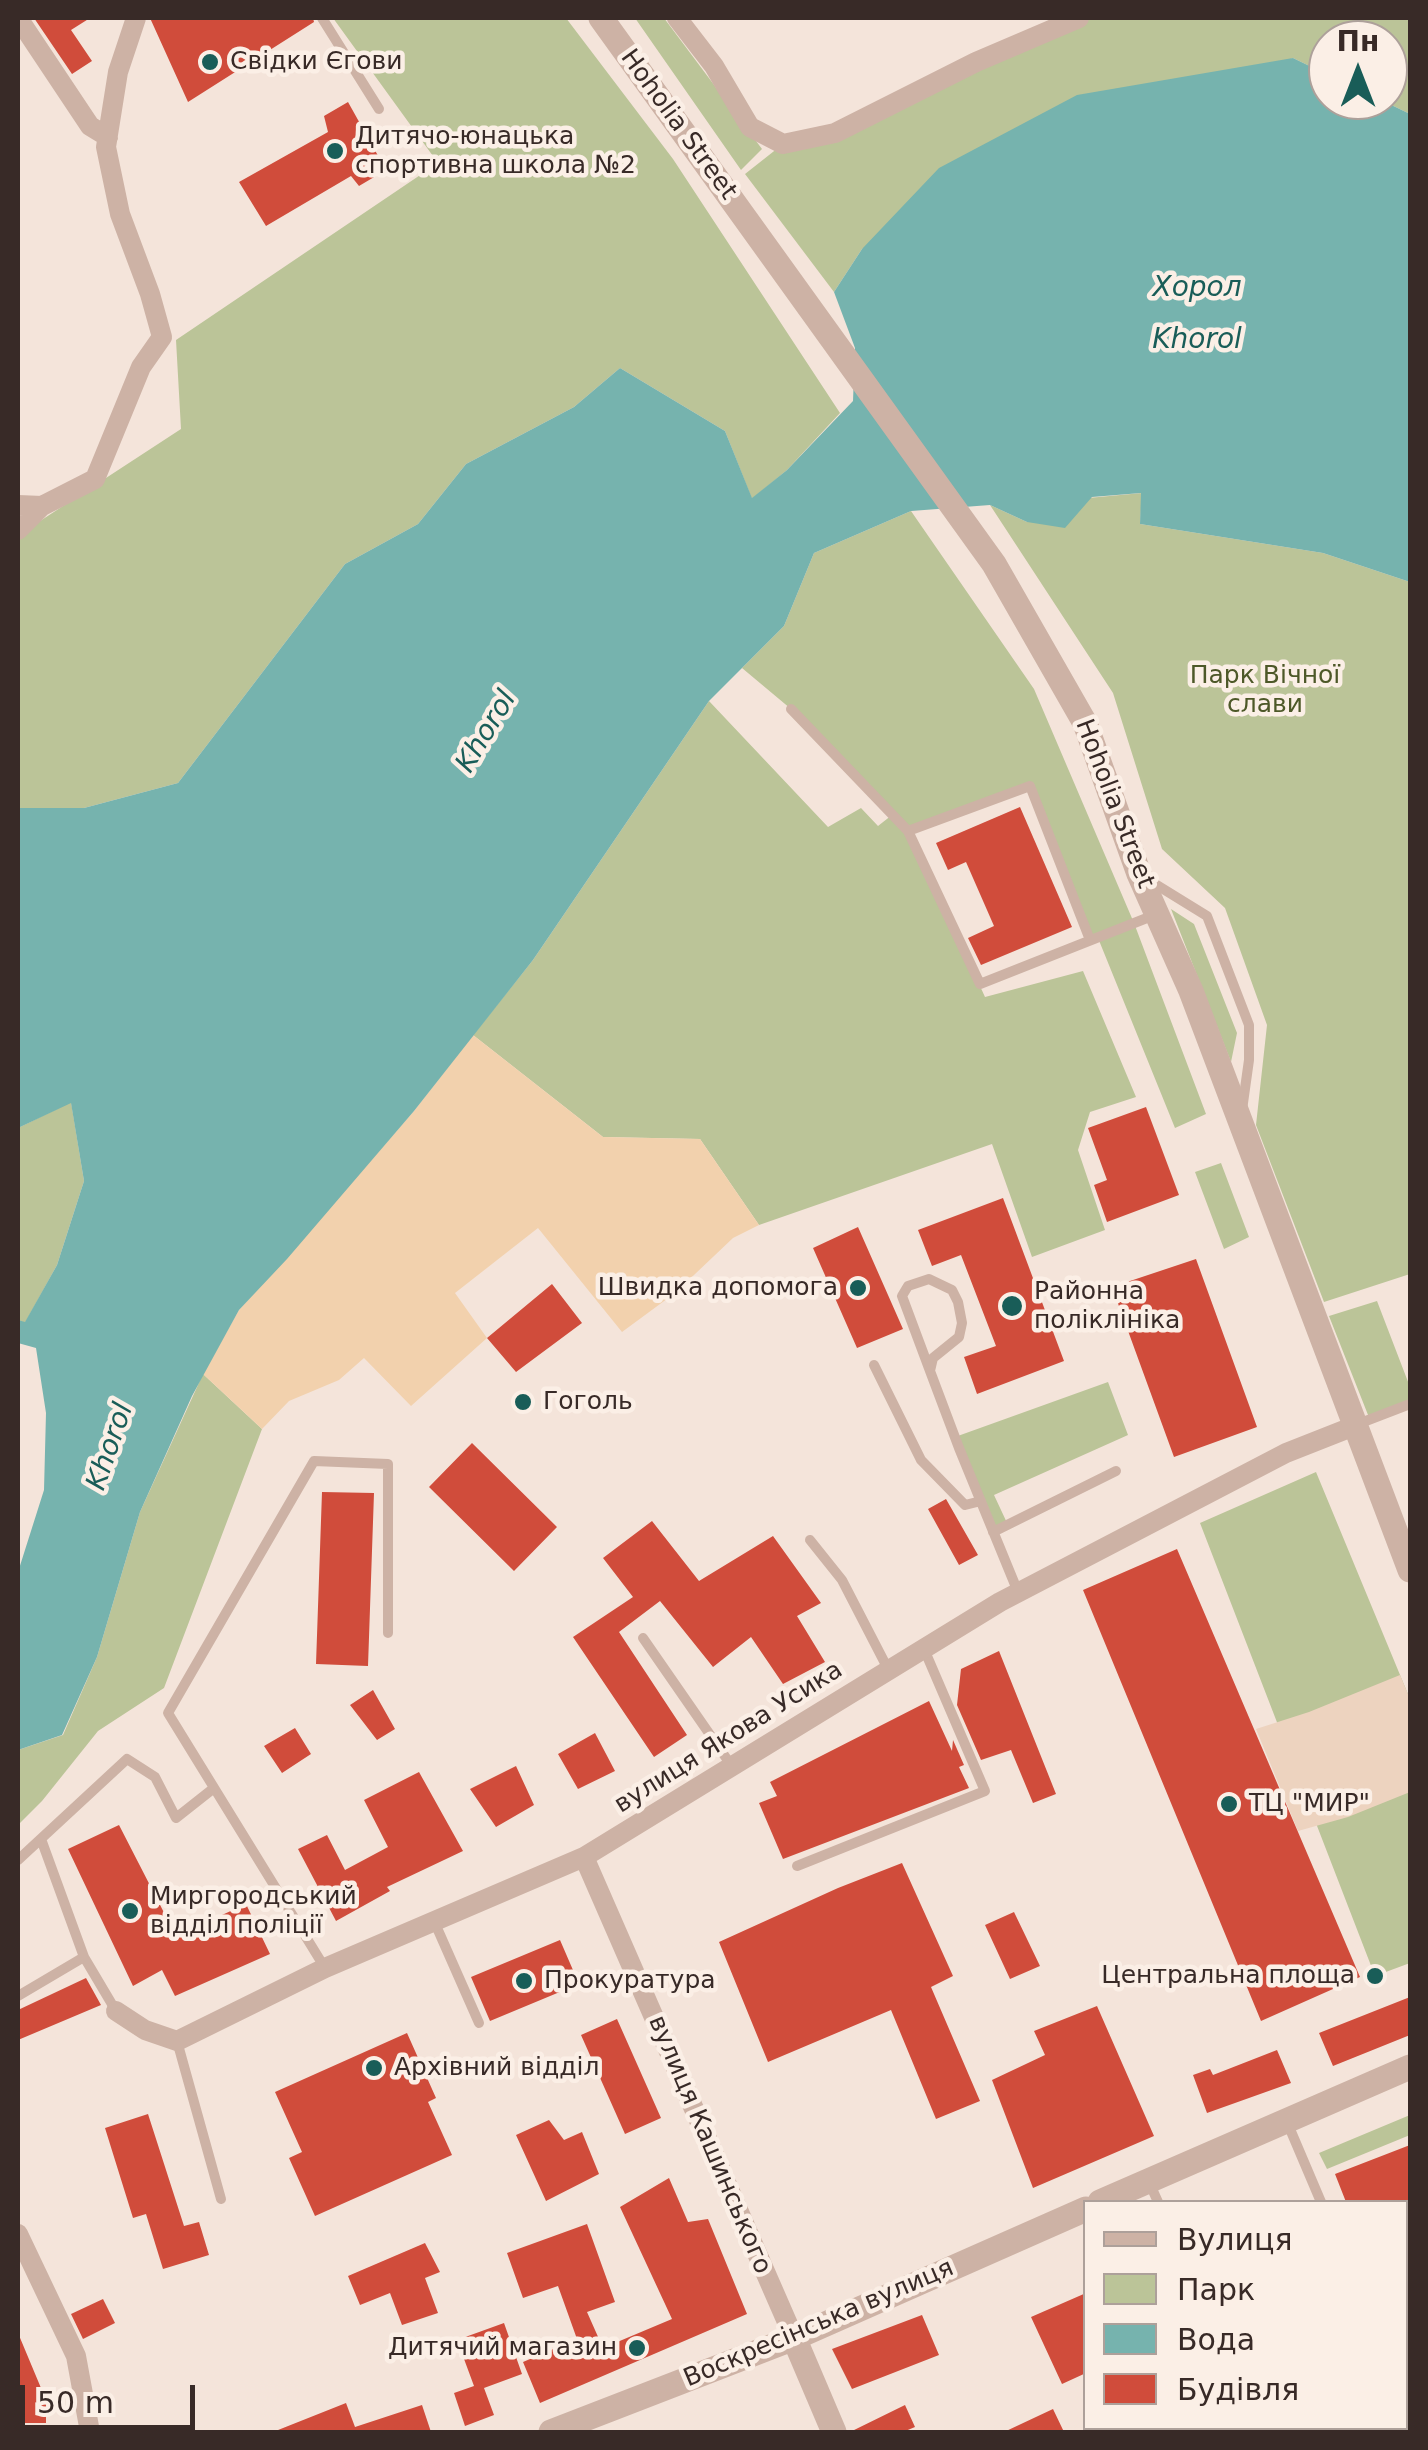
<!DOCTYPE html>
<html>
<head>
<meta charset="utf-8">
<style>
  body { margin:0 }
  #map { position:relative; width:1428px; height:2450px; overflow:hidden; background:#f4e4da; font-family:"DejaVu Sans",sans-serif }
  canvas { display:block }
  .frame { position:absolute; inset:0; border:20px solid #382a27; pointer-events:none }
  .legend { position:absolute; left:1083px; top:2200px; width:325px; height:230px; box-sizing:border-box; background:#fbefe6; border:2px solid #ada09a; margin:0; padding:12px 18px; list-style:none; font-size:30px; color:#382a27 }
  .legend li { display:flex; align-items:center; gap:20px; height:50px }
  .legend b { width:50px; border:2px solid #ada09a }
  .north { position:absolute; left:1308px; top:20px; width:100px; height:100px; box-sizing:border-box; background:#fbefe6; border:2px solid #ada09a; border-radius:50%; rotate:0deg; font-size:28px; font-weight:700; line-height:40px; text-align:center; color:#382a27 }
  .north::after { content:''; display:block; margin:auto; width:35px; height:45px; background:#195d58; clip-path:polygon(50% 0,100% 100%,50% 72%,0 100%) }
  .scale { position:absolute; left:20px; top:2385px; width:175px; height:45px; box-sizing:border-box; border:5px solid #382a27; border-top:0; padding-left:12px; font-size:30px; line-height:35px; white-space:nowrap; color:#382a27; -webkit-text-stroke:8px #fbefe6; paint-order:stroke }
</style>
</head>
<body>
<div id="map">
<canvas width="1428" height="2450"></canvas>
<div class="frame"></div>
<ul class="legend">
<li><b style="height:12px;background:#cdb2a5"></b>Вулиця</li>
<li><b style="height:28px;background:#bbc498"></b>Парк</li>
<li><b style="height:28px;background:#76b3ae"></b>Вода</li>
<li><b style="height:28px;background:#d04c3b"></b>Будівля</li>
</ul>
<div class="north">Пн</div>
<div class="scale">50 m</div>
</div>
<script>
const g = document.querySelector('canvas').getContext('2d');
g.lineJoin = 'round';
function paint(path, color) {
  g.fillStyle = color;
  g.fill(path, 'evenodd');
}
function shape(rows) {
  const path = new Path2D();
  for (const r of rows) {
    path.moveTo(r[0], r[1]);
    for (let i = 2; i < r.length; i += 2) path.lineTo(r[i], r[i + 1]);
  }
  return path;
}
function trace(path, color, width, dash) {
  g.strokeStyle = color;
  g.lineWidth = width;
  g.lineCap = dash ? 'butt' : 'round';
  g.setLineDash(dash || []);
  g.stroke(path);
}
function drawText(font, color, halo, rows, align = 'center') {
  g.font = font + ' "DejaVu Sans",sans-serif';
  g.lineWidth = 9;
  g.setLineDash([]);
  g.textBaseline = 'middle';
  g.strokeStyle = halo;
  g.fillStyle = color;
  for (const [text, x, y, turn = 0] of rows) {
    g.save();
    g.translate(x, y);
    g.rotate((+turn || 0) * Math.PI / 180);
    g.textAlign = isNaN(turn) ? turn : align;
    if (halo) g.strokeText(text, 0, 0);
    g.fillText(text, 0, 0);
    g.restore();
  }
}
const green = shape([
  [333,18,566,18,673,159,840,413,787,470,752,499,725,431,620,368,574,407,466,464,418,524,345,564,178,783,84,808,18,808,18,540,37,523,181,429,176,340,438,163],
  [635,18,664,18,762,149,741,170],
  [1079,18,1410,18,1410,114,1381,100,1388,100,1388,40,1328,40,1328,75,1293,58,862,249,834,292,745,174,783,144,835,133],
  [1142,493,1140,524,1323,553,1410,582,1410,1274,1324,1302,1256,1125,1267,1025,1225,908,1162,849,1113,693,990,505,1027,522,1088,498],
  [911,511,1034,689,1134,923,1206,1114,1175,1128,1098,938,1090,940,1029,786,909,831,985,997,1083,971,1136,1097,1090,1112,1078,1150,1105,1230,1032,1257,992,1144,759,1225,700,1139,603,1137,473,1035,533,960,709,701,828,827,861,808,878,826,892,815,791,709,742,668,784,626,814,553],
  [1171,909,1194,924,1237,1033,1231,1062],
  [71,1102,84,1181,57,1265,25,1323,18,1320,18,1128],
  [1221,1163,1249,1237,1224,1249,1195,1172],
  [1377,1301,1410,1387,1410,1404,1370,1420,1329,1316],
  [203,1374,262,1429,164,1688,98,1731,42,1801,18,1825,18,1750,63,1735,97,1657,140,1512],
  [1108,1382,1128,1435,994,1495,1008,1525,993,1532,955,1437],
  [1316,1472,1410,1699,1410,1963,1375,1976,1200,1523],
  [1410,2115,1410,2135,1327,2169,1319,2153]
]);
const sand = shape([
  [473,1035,603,1137,700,1139,759,1225,733,1238,675,1293,622,1332,538,1228,455,1293,487,1338,411,1406,364,1358,339,1380,289,1401,262,1429,203,1374,239,1310,414,1111]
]);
const plaza = shape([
  [1400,1675,1410,1699,1410,1792,1348,1817,1298,1831,1256,1729,1309,1712]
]);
const water = shape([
  [1293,58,1328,75,1328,100,1381,100,1410,114,1410,582,1323,553,1140,524,1141,493,1092,497,1065,528,1027,522,990,505,911,511,814,553,784,626,709,701,533,960,414,1111,287,1259,239,1310,192,1396,140,1512,97,1657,62,1735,18,1750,18,1572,44,1490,46,1413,36,1348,18,1343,18,1320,25,1322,57,1265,84,1181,71,1103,18,1128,18,808,84,808,178,783,345,564,418,524,466,464,574,407,620,368,725,431,752,498,787,470,853,401,855,348,834,292,862,249,939,168,1077,95]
]);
const building = shape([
  [34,18,90,18,71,30,92,61,72,74],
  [150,18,313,18,314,22,188,102],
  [348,102,386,170,359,186,351,176,266,226,239,182,328,132,324,116],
  [1020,807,1072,927,981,965,968,938,994,926,966,862,948,870,936,843],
  [1146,1107,1179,1195,1107,1222,1094,1185,1107,1180,1088,1128],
  [1003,1198,1064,1361,977,1394,964,1357,996,1346,961,1255,932,1266,918,1230],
  [858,1227,903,1329,857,1348,813,1248],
  [1196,1259,1257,1427,1174,1457,1112,1287],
  [552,1284,582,1323,516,1372,487,1338],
  [472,1443,557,1527,514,1571,429,1487],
  [322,1492,374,1493,368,1666,316,1664],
  [946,1499,978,1555,959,1565,928,1509],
  [652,1521,699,1581,773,1536,821,1603,797,1616,825,1662,783,1684,751,1637,713,1667,660,1601,619,1632,687,1735,654,1757,573,1637,633,1597,603,1558],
  [1177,1549,1360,1977,1261,2021,1083,1590],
  [999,1651,1056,1794,1033,1803,1011,1750,981,1760,957,1705,961,1669],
  [373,1690,395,1729,377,1740,350,1705],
  [929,1701,952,1751,953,1740,964,1765,959,1767,969,1788,783,1859,759,1803,777,1796,770,1782],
  [295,1728,311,1754,282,1773,264,1746],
  [595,1733,615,1771,578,1789,558,1754],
  [516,1766,534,1805,496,1827,470,1789],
  [419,1772,463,1851,387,1887,390,1891,336,1921,298,1849,327,1835,345,1870,388,1847,364,1800],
  [119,1825,176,1936,246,1904,270,1954,175,1996,162,1970,133,1986,68,1849],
  [902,1863,953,1976,931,1987,980,2101,936,2119,891,2010,768,2062,719,1942,838,1888],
  [1014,1912,1040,1966,1010,1979,985,1925],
  [560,1940,579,1984,490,2021,471,1977],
  [86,1978,101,2005,18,2040,18,2010],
  [1410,1997,1410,2035,1333,2066,1319,2033],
  [1097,2006,1154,2136,1033,2188,992,2080,1045,2055,1034,2031],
  [617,2019,661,2118,625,2134,581,2035],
  [407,2033,436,2098,428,2102,452,2155,315,2216,289,2158,302,2152,275,2092],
  [1277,2050,1291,2083,1207,2113,1193,2075,1210,2069,1213,2075],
  [148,2114,184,2226,199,2222,209,2255,163,2269,146,2214,133,2218,105,2128],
  [549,2120,564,2140,582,2132,599,2174,546,2201,516,2135],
  [1410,2145,1410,2202,1346,2202,1335,2174],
  [669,2178,688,2222,708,2219,747,2314,540,2403,523,2362,577,2339,558,2286,523,2298,507,2253,587,2224,615,2302,587,2312,603,2348,672,2319,620,2207],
  [425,2243,440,2272,425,2278,438,2313,402,2325,390,2293,360,2305,348,2276],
  [1086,2293,1086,2373,1062,2384,1031,2317],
  [103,2299,115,2323,83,2339,71,2314],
  [922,2315,939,2355,852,2389,832,2349],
  [504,2323,522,2374,484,2388,494,2415,465,2426,454,2393,474,2386,457,2340],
  [18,2333,46,2400,46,2423,18,2423],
  [346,2403,355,2427,422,2405,431,2432,273,2432],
  [905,2405,915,2427,903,2432,850,2432],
  [1053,2409,1064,2432,1004,2432]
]);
const service = shape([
  [322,18,379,109],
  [791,709,908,831,980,984,1157,914],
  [908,831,1030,786,1090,940],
  [1147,879,1207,916,1249,1025,1249,1060,1242,1110],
  [874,1365,921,1460,965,1505,981,1501],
  [930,1371,933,1358,959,1337,962,1323,958,1302,952,1290,929,1279,908,1286,902,1296,930,1371,959,1448,1018,1592],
  [1358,1424,1410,1404],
  [993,1532,1116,1471],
  [810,1540,842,1580,888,1669],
  [643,1638,731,1765],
  [41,1839,84,1957,116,2011],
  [18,1860,127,1759,155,1777,176,1818,214,1788],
  [797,1866,985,1791,924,1649],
  [434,1921,479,2023],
  [325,1968,168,1713,314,1461,388,1464,388,1633],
  [18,1996,84,1957],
  [177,2041,221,2199],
  [1287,2122,1321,2202],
  [1149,2182,1158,2202],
  [1256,2428,1259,2432]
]);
const minor = shape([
  [18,18,90,126,108,137],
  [677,18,714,66,750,127,783,144,835,133,976,62,1079,18],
  [18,505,42,506,95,479,141,367,162,337,150,294,120,214,106,147,118,72,136,18],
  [18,530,42,506],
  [584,1857,794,2338],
  [116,2011,145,2030,177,2041,325,1968,584,1857,1000,1602,1286,1453,1357,1425],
  [18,2234,76,2356,90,2432]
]);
const tertiary = shape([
  [601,18,994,564,1085,723,1139,874,1191,991,1410,1570],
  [1100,2202,1410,2067],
  [794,2338,834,2432],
  [551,2432,794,2338,1086,2209]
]);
const markers = [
  [210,62,10,"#195d58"],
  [335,151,10,"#195d58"],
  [858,1288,10,"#195d58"],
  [1012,1306,12,"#195d58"],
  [523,1402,10,"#195d58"],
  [1229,1804,10,"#195d58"],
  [130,1911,10,"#195d58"],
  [1375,1976,10,"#195d58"],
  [524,1981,10,"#195d58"],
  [374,2068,10,"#195d58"],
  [637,2348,10,"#195d58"]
];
const poiNames = [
  ["Свідки Єгови",230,62],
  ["Дитячо-юнацька",355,137],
  ["спортивна школа №2",355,166],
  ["Швидка допомога",838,1288,"right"],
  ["Районна",1034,1292],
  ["поліклініка",1034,1321],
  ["Гоголь",543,1402],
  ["ТЦ \"МИР\"",1249,1804],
  ["Миргородський",150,1897],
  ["відділ поліції",150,1926],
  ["Центральна площа",1355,1976,"right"],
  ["Прокуратура",544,1981],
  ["Архівний відділ",394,2068],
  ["Дитячий магазин",617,2348,"right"]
];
const streetNames = [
  ["Hoholia Street",678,125,54],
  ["Hoholia Street",1114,804,69],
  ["вулиця Якова Усика",729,1738,-32],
  ["вулиця Кашинського",709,2145,67],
  ["Воскресінська вулиця",819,2324,-23]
];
const parkNames = [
  ["Парк Вічної",1265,676],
  ["слави",1265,705]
];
const waterNames = [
  ["Хорол",1197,289],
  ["Khorol",1197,341],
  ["Khorol",487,732,-59],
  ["Khorol",111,1447,-71]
];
paint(green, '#bbc498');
paint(sand, '#f2d1ad');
paint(plaza, '#edd3bf');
paint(water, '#76b3ae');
paint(building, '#d04c3b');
trace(service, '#cdb2a5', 10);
trace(minor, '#cdb2a5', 20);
trace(tertiary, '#cdb2a5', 25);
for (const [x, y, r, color] of markers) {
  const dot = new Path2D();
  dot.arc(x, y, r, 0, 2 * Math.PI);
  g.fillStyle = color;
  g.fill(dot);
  trace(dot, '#fbefe6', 4);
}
drawText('25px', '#382a27', '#fbefe6', poiNames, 'left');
drawText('25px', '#382a27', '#fbefe6', streetNames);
drawText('25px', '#4d5828', '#fbefe6', parkNames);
drawText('italic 28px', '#195d58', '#fbefe6', waterNames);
</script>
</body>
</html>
